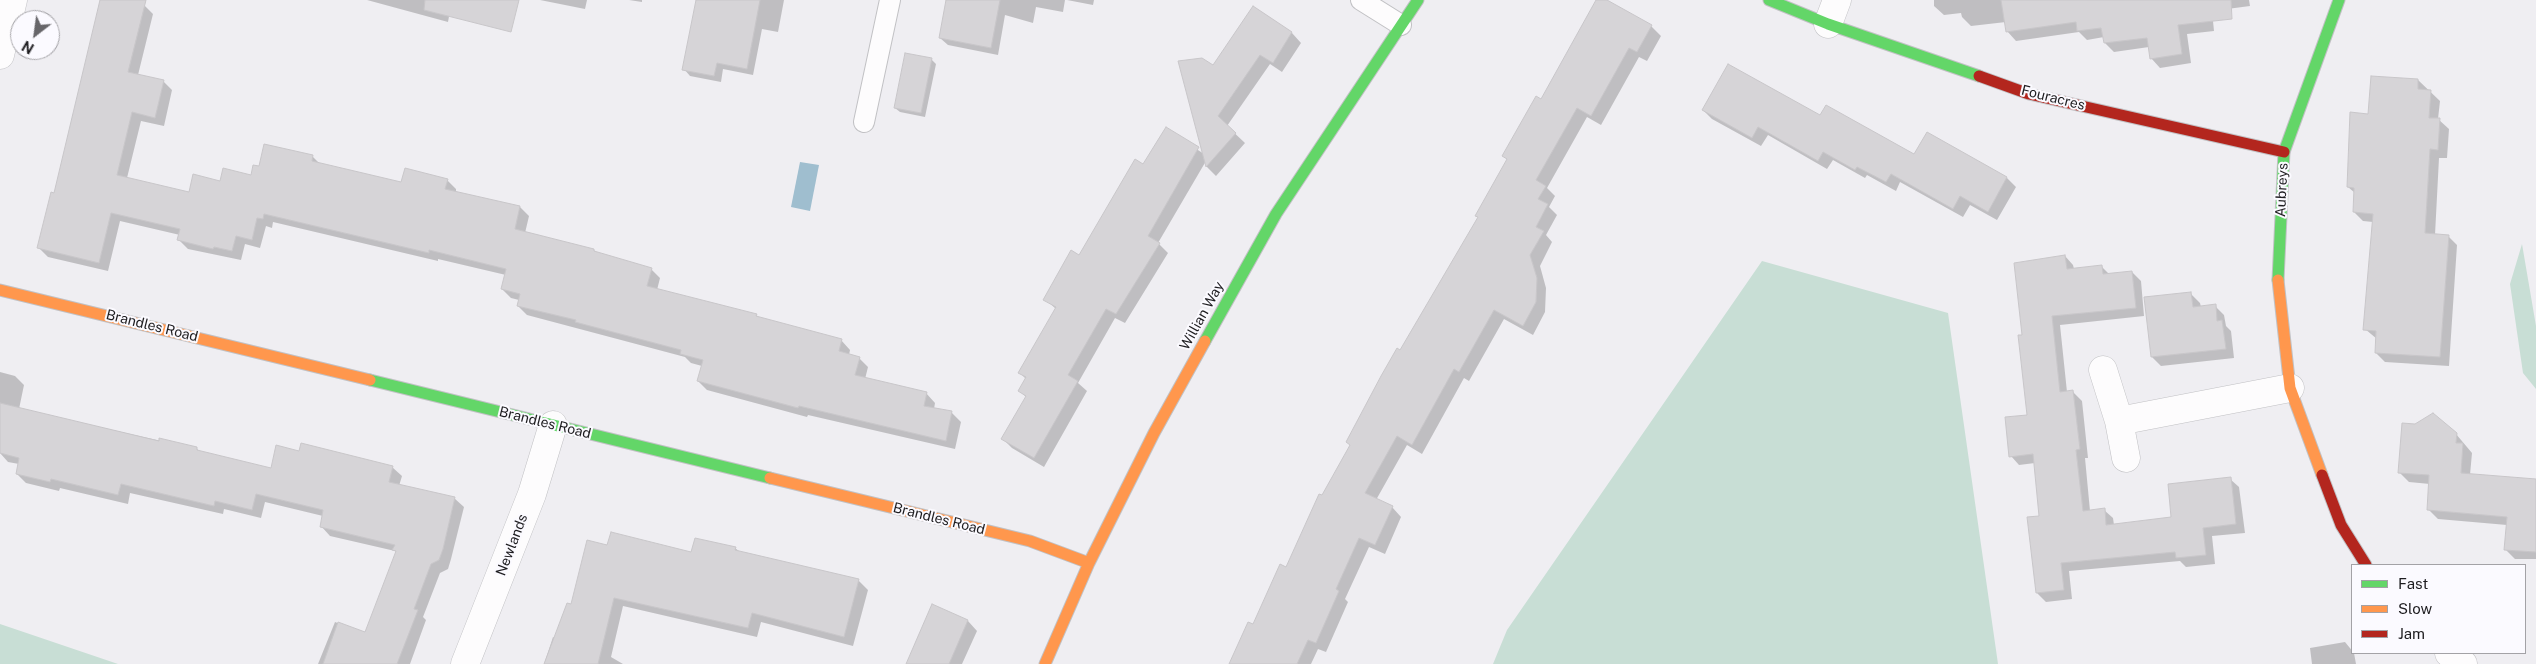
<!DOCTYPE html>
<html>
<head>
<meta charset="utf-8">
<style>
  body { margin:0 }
  #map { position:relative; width:2536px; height:664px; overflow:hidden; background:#efeef2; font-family:"Public Sans",sans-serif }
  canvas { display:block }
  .legend { position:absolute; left:2351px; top:564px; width:175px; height:90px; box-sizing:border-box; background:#fbfaff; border:1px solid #a3a2a6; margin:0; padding:6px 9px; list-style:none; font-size:15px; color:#1e1d20 }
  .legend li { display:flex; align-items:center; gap:10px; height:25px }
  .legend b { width:25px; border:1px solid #a3a2a6 }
  .north { position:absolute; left:10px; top:10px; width:50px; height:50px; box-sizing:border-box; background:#fbfaff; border:1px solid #a3a2a6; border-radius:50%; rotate:210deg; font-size:14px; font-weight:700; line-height:20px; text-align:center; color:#1e1d20 }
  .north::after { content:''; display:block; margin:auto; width:18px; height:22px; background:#67666a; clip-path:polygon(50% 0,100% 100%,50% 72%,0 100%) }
</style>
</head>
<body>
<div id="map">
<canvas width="2536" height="664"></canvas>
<ul class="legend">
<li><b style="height:6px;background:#63d668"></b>Fast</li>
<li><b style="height:6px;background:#ff974d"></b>Slow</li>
<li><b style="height:6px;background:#b3261e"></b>Jam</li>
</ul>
<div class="north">N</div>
</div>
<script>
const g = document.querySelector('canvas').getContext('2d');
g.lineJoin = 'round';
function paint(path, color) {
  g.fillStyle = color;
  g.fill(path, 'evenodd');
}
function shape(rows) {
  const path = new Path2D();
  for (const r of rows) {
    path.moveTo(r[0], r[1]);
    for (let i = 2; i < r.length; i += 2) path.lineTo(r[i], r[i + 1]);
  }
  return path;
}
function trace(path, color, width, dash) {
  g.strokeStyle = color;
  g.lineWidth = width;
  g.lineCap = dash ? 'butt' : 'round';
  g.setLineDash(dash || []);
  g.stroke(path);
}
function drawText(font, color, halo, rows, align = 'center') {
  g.font = font + ' "Public Sans",sans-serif';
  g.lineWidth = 4;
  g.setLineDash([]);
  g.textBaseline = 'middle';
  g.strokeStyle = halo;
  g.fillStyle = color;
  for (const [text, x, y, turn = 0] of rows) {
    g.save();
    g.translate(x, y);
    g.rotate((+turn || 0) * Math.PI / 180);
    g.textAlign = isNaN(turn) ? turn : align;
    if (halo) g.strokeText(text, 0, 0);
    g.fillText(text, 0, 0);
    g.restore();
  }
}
const green = shape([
  [2522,244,2536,326,2536,389,2523,373,2510,284],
  [1762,261,1948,313,1998,664,1493,664,1507,630],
  [0,624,118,664,0,664]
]);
const water = shape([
  [800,162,819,165,810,211,791,207]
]);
const shadow = shape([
  [101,0,123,0,144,5,153,14,138,75,163,81,172,90,164,126,141,121,127,178,190,194,221,183,252,177,260,168,265,145,313,157,321,165,402,184,447,180,456,189,456,192,520,207,529,216,525,233,594,250,596,253,651,269,660,278,657,290,756,315,760,318,841,340,850,350,849,355,859,358,868,367,865,379,926,393,935,403,934,409,952,413,961,422,955,449,808,415,807,417,707,390,698,381,702,366,691,363,685,357,527,315,518,306,519,300,511,298,502,289,506,275,438,259,438,261,273,222,272,228,266,226,260,248,245,244,241,260,188,249,179,240,180,235,120,221,108,271,48,257,39,248,55,195],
  [367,0,452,0,448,22],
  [540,0,587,0,585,9],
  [629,0,642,0,642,2],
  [715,0,784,0,778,32,762,29,753,75,723,69,721,82,690,76,684,69],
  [948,0,1065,0,1063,12,1036,7,1033,23,1005,15,998,55,948,45,940,38],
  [1067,0,1094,0,1093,5],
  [1598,0,1605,0,1651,26,1661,36,1647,61,1639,57,1601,125,1587,117,1547,188,1555,196,1549,207,1557,215,1546,235,1552,242,1540,266,1546,288,1545,312,1533,335,1504,319,1469,381,1464,378,1422,454,1407,445,1376,500,1392,507,1401,517,1385,554,1369,547,1345,599,1348,602,1326,652,1318,649,1311,664,1231,664,1286,569,1401,352,1479,217,1508,160,1504,156,1542,101],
  [1934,0,2249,0,2250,6,2212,11,2214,31,2187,34,2191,63,2160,68,2151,58,2149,47,2114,52,2105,43,2104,37,2087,40,2079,32,2016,41,2007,31,2006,22,1971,26,1962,17,1961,13,1944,15,1934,6],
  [1253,8,1292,33,1301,43,1282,72,1270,64,1227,126,1245,143,1216,176,1207,167,1206,161,1158,243,1168,253,1125,323,1115,318,1078,383,1087,391,1044,467,1012,448,1003,439,1026,397,1020,391,1026,379,1019,372,1056,309,1045,299,1080,257,1144,166,1166,129,1204,154,1214,67],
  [931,59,936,64,925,117,900,112,895,108],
  [2418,80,2440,101,2438,119,2449,129,2447,158,2439,158,2435,235,2448,236,2457,245,2449,366,2385,362,2376,353,2377,339,2365,329,2373,222,2363,221,2354,212,2355,193,2348,187,2370,115],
  [1703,110,1820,117,1915,156,1928,134,2007,178,2016,187,1997,220,1970,205,1963,217,1900,182,1896,191,1867,175,1865,178,1833,160,1827,169,1768,135,1761,146,1712,119],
  [2065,256,2073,265,2074,269,2101,266,2109,274,2132,272,2141,281,2144,316,2060,325,2067,392,2073,392,2082,401,2088,458,2085,458,2090,511,2104,510,2113,518,2114,525,2173,518,2230,479,2239,487,2245,533,2212,536,2215,564,2186,567,2180,561,2069,571,2072,599,2046,602,2037,593,2041,517,2035,463,2019,465,2011,456,2028,416,2023,336],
  [2191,294,2200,303,2201,307,2215,306,2224,315,2226,326,2231,331,2234,358,2161,366,2152,357],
  [0,372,15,376,24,385,19,409,197,449,200,452,272,469,300,452,392,467,402,476,399,486,454,498,464,507,451,559,448,569,440,573,423,617,426,620,410,664,318,664,335,622,366,634,397,553,395,551,330,536,321,526,323,516,265,502,261,518,224,509,223,514,130,493,128,504,60,488,59,491,26,483,17,474,19,464,8,462,0,453],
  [2456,434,2472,453,2470,475,2536,480,2536,559,2515,559,2505,549,2507,525,2438,519,2429,510,2430,484,2409,482,2400,473],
  [608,546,692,554,735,548,740,552,858,580,868,590,853,646,761,622,757,637,623,606,611,657,623,664,544,664,553,637,555,638],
  [933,606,968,621,977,631,962,664,907,664],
  [2345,642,2354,653,2356,664,2312,664,2310,648]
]);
const building = shape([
  [100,0,146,0,128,72,164,80,155,118,132,112,117,175,189,192,193,174,220,181,223,168,251,175,253,165,259,166,264,144,313,155,312,161,401,182,405,168,448,179,445,189,520,206,515,229,594,249,594,251,652,268,647,286,757,314,756,316,842,339,839,351,860,357,855,375,927,392,924,406,952,411,946,441,799,406,798,408,697,381,703,360,680,354,681,350,575,322,576,320,517,306,520,294,501,289,506,269,429,250,429,253,264,214,263,219,257,218,252,240,236,236,232,251,214,247,213,249,177,240,180,229,111,213,99,263,37,248,51,192,54,193,100,0],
  [425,0,519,0,511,32,424,10,425,0],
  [696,0,760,0,747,69,717,63,714,76,682,70,696,0],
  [946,0,1000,0,991,48,939,38,946,0],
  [1596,0,1607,0,1652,25,1637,52,1629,48,1591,116,1577,108,1536,180,1546,186,1538,199,1548,204,1536,227,1544,231,1530,255,1537,278,1536,302,1523,326,1494,310,1459,372,1454,369,1412,445,1397,436,1365,493,1393,506,1375,545,1359,538,1336,589,1339,591,1316,643,1308,640,1297,664,1229,664,1248,622,1253,624,1280,564,1286,567,1319,494,1322,495,1350,445,1346,442,1381,376,1397,348,1400,350,1478,217,1475,216,1507,159,1502,156,1536,96,1541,99,1596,0],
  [2001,0,2231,0,2232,19,2178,25,2182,54,2150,59,2147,38,2104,43,2101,28,2077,31,2076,22,2006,32,2001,0],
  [1253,6,1292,32,1273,63,1260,55,1218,116,1236,133,1206,167,1178,61,1202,58,1213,65,1253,6],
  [905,53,932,58,921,113,894,108,905,53],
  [1728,64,1820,115,1826,105,1914,154,1927,132,2007,177,1988,212,1960,196,1953,209,1891,174,1886,182,1857,167,1855,170,1823,152,1818,161,1758,127,1752,138,1702,110,1728,64],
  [2371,76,2418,79,2418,89,2431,90,2429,118,2440,118,2438,150,2430,149,2425,233,2449,235,2440,357,2375,353,2376,331,2363,330,2373,214,2353,212,2354,188,2347,187,2350,112,2368,114,2371,76],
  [1166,127,1199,147,1148,236,1160,243,1116,314,1106,309,1068,375,1078,381,1034,458,1001,439,1026,396,1018,391,1026,377,1018,373,1056,307,1043,300,1071,250,1079,255,1135,159,1143,164,1166,127],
  [2065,255,2067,269,2102,265,2103,274,2132,271,2136,308,2052,316,2060,392,2073,390,2080,449,2076,450,2083,511,2105,508,2106,525,2171,517,2168,484,2231,477,2236,524,2203,528,2206,555,2176,558,2175,552,2061,563,2064,590,2036,593,2027,517,2039,516,2033,454,2009,457,2005,417,2027,415,2018,335,2022,335,2014,263,2065,255],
  [2191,292,2193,307,2216,304,2217,321,2222,320,2226,349,2151,357,2144,297,2191,292],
  [0,403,159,441,159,438,197,447,197,450,271,468,276,445,299,451,301,443,393,466,389,482,455,497,443,549,439,560,431,564,414,609,418,610,397,664,323,664,338,622,365,632,396,551,392,550,395,545,320,527,323,510,256,494,252,510,215,501,214,506,121,484,118,495,51,479,50,482,16,474,19,458,0,453,0,403],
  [2433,413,2457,433,2456,443,2463,443,2461,473,2536,479,2536,552,2504,550,2507,517,2427,510,2429,475,2398,473,2402,423,2415,424,2433,413],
  [611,532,691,552,695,538,736,547,735,550,859,579,844,637,752,613,748,628,614,598,598,664,544,664,567,603,571,604,587,540,607,545,611,532],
  [932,604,968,620,949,664,906,664,932,604]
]);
const lane = shape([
  [1361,0,1401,25],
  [864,122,890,0]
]);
const street = shape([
  [1828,24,1837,0],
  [0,55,13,0],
  [2103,370,2119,421,2126,458],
  [2119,421,2290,388],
  [2449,653,2463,664],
  [465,664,532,494,553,425]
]);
const fast = shape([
  [1769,0,1828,24,1979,76],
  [2278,280,2284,152,2339,0],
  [1205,341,1276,214,1418,0],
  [370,380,770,478]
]);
const slow = shape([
  [2278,280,2290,388,2322,475],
  [0,290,370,380],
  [770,478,1030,541,1089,563],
  [1045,664,1089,563,1154,433,1205,341]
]);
const jam = shape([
  [1979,76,2029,94,2284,152],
  [2322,475,2341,525,2366,565]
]);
const streetNames = [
  ["Fouracres",2053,98,14],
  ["Aubreys",2282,190,-87],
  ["Willian Way",1202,316,-61],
  ["Brandles Road",152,326,14],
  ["Brandles Road",545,423,14],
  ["Brandles Road",939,519,14],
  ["Newlands",512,545,-69]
];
paint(green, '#c8ded5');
paint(water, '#9fbecf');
paint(shadow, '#0003');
paint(building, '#d6d4d7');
trace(building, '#c8c6c9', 1);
trace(lane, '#c1c1c4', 22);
trace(street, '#c1c1c4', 29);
trace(fast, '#c1c1c4', 13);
trace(slow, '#c1c1c4', 13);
trace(jam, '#c1c1c4', 13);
trace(lane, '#fdfcfd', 20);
trace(street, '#fdfcfd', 28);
trace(fast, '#63d668', 11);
trace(slow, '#ff974d', 11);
trace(jam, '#b3261e', 11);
drawText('14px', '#1e1d20', '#fbfaff', streetNames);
</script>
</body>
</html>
